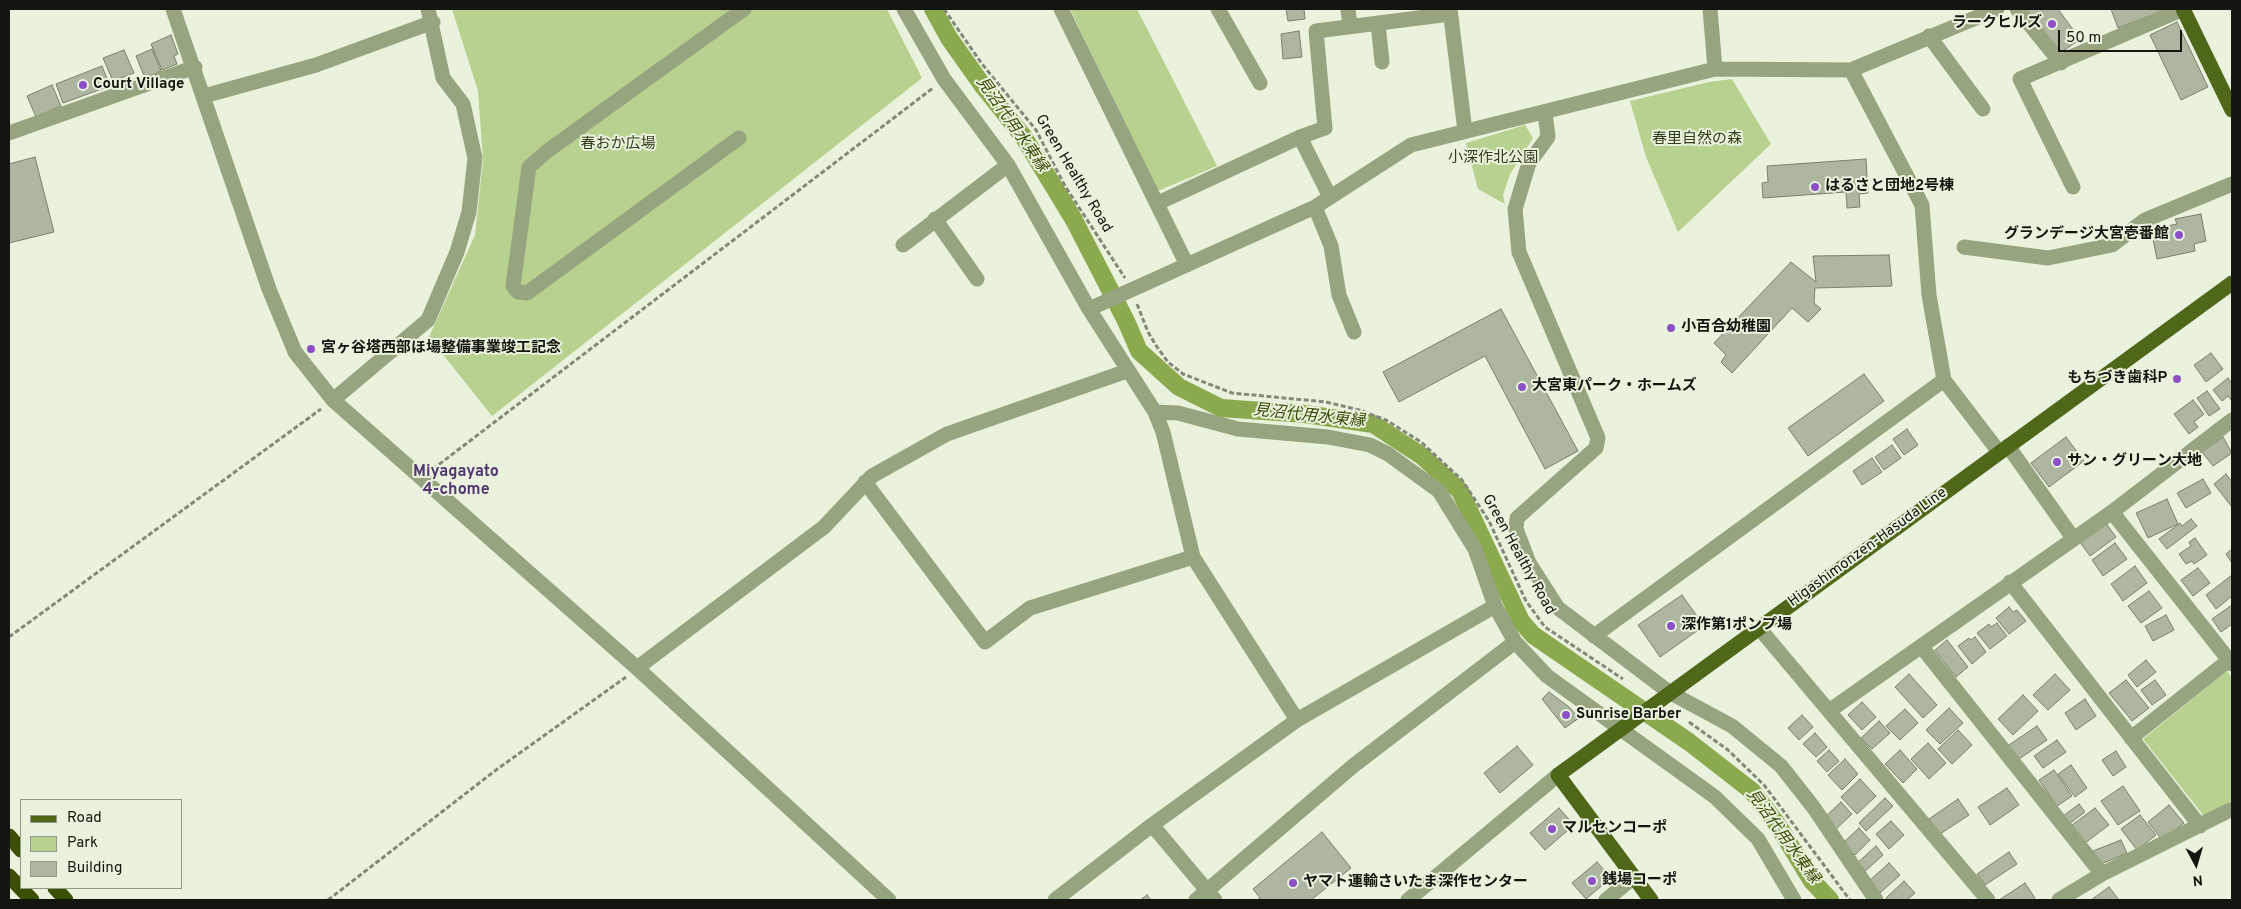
<!DOCTYPE html>
<html>
<head>
<meta charset="utf-8">
<style>
  body { margin:0 }
  #map { position:relative; width:2241px; height:909px; overflow:hidden; background:#e9f2dc; font-family:Overpass,sans-serif }
  canvas { display:block }
  .frame { position:absolute; inset:0; border:10px solid #13160e; pointer-events:none }
  .legend { position:absolute; left:20px; top:799px; width:162px; height:90px; box-sizing:border-box; background:#e9f2dc; border:1px solid #939a8a; margin:0; padding:6px 9px; list-style:none; font-size:15px; color:#13160e }
  .legend li { display:flex; align-items:center; gap:10px; height:25px }
  .legend b { width:25px; border:1px solid #939a8a }
  .north { position:absolute; left:2171px; top:839px; width:50px; height:50px; -webkit-text-stroke:4px #e9f2dc; paint-order:stroke; rotate:174deg; font-size:14px; font-weight:700; line-height:20px; text-align:center; color:#13160e }
  .north::after { content:''; display:block; margin:auto; width:18px; height:22px; background:#13160e; clip-path:polygon(50% 0,100% 100%,50% 72%,0 100%) }
  .scale { position:absolute; left:2058px; top:30px; width:124px; height:22px; box-sizing:border-box; border:2px solid #13160e; border-top:0; padding-left:6px; font-size:15px; line-height:18px; white-space:nowrap; color:#13160e; -webkit-text-stroke:4px #e9f2dc; paint-order:stroke }
</style>
</head>
<body>
<div id="map">
<canvas width="2241" height="909"></canvas>
<div class="frame"></div>
<ul class="legend">
<li><b style="height:6px;background:#4f6719"></b>Road</li>
<li><b style="height:14px;background:#b8d18e"></b>Park</li>
<li><b style="height:14px;background:#adb6a1"></b>Building</li>
</ul>
<div class="north">N</div>
<div class="scale">50 m</div>
</div>
<script>
const g = document.querySelector('canvas').getContext('2d');
g.lineJoin = 'round';
function paint(path, color) {
  g.fillStyle = color;
  g.fill(path, 'evenodd');
}
function shape(rows) {
  const path = new Path2D();
  for (const r of rows) {
    path.moveTo(r[0], r[1]);
    for (let i = 2; i < r.length; i += 2) path.lineTo(r[i], r[i + 1]);
  }
  return path;
}
function trace(path, color, width, dash) {
  g.strokeStyle = color;
  g.lineWidth = width;
  g.lineCap = dash ? 'butt' : 'round';
  g.setLineDash(dash || []);
  g.stroke(path);
}
function drawText(font, color, halo, rows, align = 'center') {
  g.font = font + ' Overpass,"Noto Sans JP",sans-serif';
  g.lineWidth = 4;
  g.setLineDash([]);
  g.textBaseline = 'middle';
  g.strokeStyle = halo;
  g.fillStyle = color;
  for (const [text, x, y, turn = 0] of rows) {
    g.save();
    g.translate(x, y);
    g.rotate((+turn || 0) * Math.PI / 180);
    g.textAlign = isNaN(turn) ? turn : align;
    if (halo) g.strokeText(text, 0, 0);
    g.fillText(text, 0, 0);
    g.restore();
  }
}
const green = shape([
  [452,9,887,9,922,78,492,416,429,337,475,235,483,160,478,91],
  [1070,9,1137,9,1217,166,1158,191],
  [1732,79,1771,144,1678,232,1646,157,1630,101,1709,82],
  [1525,125,1533,138,1510,174,1503,195,1505,204,1478,189,1466,143],
  [2227,671,2232,678,2232,800,2204,816,2143,739]
]);
const canal = shape([
  [933,9,949,38,983,86,1023,136,1074,220,1126,321,1139,351,1179,387,1221,408,1305,414,1373,424,1422,456,1460,491,1521,621,1533,635,1689,742,1752,791,1777,824,1812,881,1830,900]
]);
const building = shape([
  [1286,9,1304,9,1305,19,1288,21,1286,9],
  [2024,9,2058,9,2080,39,2058,55,2024,9],
  [2111,9,2165,9,2165,10,2118,28,2111,9],
  [2177,22,2208,87,2181,100,2150,35,2177,22],
  [1299,31,1302,57,1283,59,1281,34,1299,31],
  [171,35,178,54,174,56,177,64,162,70,151,44,171,35],
  [152,49,161,71,145,78,136,56,152,49],
  [124,50,134,73,113,81,103,58,124,50],
  [102,66,110,86,63,103,56,84,102,66],
  [52,85,61,106,36,117,27,96,52,85],
  [35,157,54,232,9,243,9,164,35,157],
  [1866,159,1868,193,1859,194,1860,207,1847,208,1846,192,1763,198,1762,183,1768,182,1767,166,1866,159],
  [2201,214,2206,241,2194,244,2195,251,2157,259,2151,229,2177,224,2175,219,2201,214],
  [1889,255,1892,286,1815,288,1814,303,1821,309,1808,322,1792,308,1732,373,1721,362,1726,355,1714,343,1791,262,1816,282,1813,256,1889,255],
  [1501,309,1578,451,1545,469,1485,356,1399,402,1383,372,1501,309],
  [2211,353,2223,369,2206,382,2194,365,2211,353],
  [1864,374,1884,401,1808,456,1788,428,1864,374],
  [2228,378,2232,384,2232,401,2228,396,2222,401,2213,390,2228,378],
  [2207,391,2220,409,2209,416,2197,398,2207,391],
  [2193,400,2204,414,2194,422,2198,427,2189,434,2174,414,2193,400],
  [1907,429,1918,445,1904,455,1893,439,1907,429],
  [2066,437,2084,461,2049,487,2031,463,2066,437],
  [2223,437,2232,453,2213,466,2202,452,2223,437],
  [1892,445,1901,458,1884,470,1875,457,1892,445],
  [1872,458,1882,472,1862,485,1853,471,1872,458],
  [2226,474,2232,482,2232,507,2214,484,2226,474],
  [2203,479,2211,493,2186,508,2177,493,2203,479],
  [2167,499,2178,524,2148,538,2136,513,2167,499],
  [2191,519,2197,526,2167,549,2159,539,2180,523,2182,526,2191,519],
  [2105,522,2116,537,2090,556,2079,541,2105,522],
  [2195,538,2207,555,2194,564,2192,561,2186,564,2179,554,2191,546,2189,542,2195,538],
  [2115,543,2127,559,2103,576,2092,560,2115,543],
  [2232,549,2232,563,2226,554,2232,549],
  [2135,566,2147,583,2123,601,2111,584,2135,566],
  [2198,568,2210,583,2193,596,2181,580,2198,568],
  [2232,575,2232,596,2216,609,2206,595,2232,575],
  [2149,591,2162,608,2141,623,2128,606,2149,591],
  [1682,595,1704,626,1660,657,1638,625,1682,595],
  [2232,605,2232,624,2221,632,2212,619,2232,605],
  [2009,607,2013,612,2017,610,2026,621,2009,634,1996,618,2009,607],
  [2166,615,2174,630,2153,641,2145,626,2166,615],
  [1997,623,2007,636,1990,649,1977,633,1989,624,1991,627,1997,623],
  [1975,637,1986,652,1972,664,1958,646,1969,638,1971,640,1975,637],
  [1947,640,1968,667,1956,677,1935,650,1947,640],
  [2146,660,2156,672,2137,687,2128,675,2146,660],
  [1909,674,1937,705,1923,718,1895,687,1909,674],
  [2055,674,2070,690,2048,710,2033,695,2055,674],
  [2126,680,2149,708,2132,721,2109,693,2126,680],
  [2155,680,2166,695,2152,705,2141,690,2155,680],
  [1549,692,1569,707,1579,718,1565,728,1542,699,1549,692],
  [2023,695,2038,711,2013,735,1998,719,2023,695],
  [2085,699,2096,716,2076,730,2065,713,2085,699],
  [1862,702,1876,717,1862,730,1848,715,1862,702],
  [1949,708,1963,723,1940,744,1926,730,1949,708],
  [1905,709,1918,723,1900,740,1886,726,1905,709],
  [1802,715,1813,727,1799,740,1788,728,1802,715],
  [1879,721,1890,733,1872,749,1861,738,1879,721],
  [2037,726,2047,740,2016,761,2006,747,2037,726],
  [1958,730,1972,745,1952,764,1938,749,1958,730],
  [1815,733,1827,747,1816,757,1803,744,1815,733],
  [2057,740,2066,752,2043,768,2034,756,2057,740],
  [1928,743,1946,763,1929,779,1911,759,1928,743],
  [1517,746,1533,765,1500,793,1484,773,1517,746],
  [1829,750,1839,761,1827,772,1817,761,1829,750],
  [1900,750,1917,769,1903,783,1885,764,1900,750],
  [2116,751,2126,767,2113,776,2102,760,2116,751],
  [1845,759,1858,774,1842,790,1828,775,1845,759],
  [2071,765,2087,788,2075,797,2058,774,2071,765],
  [2054,770,2072,796,2057,806,2039,780,2054,770],
  [1860,779,1876,796,1857,814,1841,797,1860,779],
  [2123,786,2140,811,2118,825,2101,801,2123,786],
  [2007,788,2019,805,1990,825,1978,807,2007,788],
  [1885,798,1893,806,1866,831,1859,823,1885,798],
  [1958,799,1969,815,1940,834,1929,819,1958,799],
  [1841,802,1852,814,1834,831,1823,819,1841,802],
  [2079,804,2085,812,2069,824,2063,816,2079,804],
  [2169,805,2184,823,2162,840,2148,822,2169,805],
  [1559,808,1574,825,1545,850,1530,833,1559,808],
  [2095,808,2109,825,2085,843,2072,825,2095,808],
  [2140,815,2156,835,2137,850,2121,829,2140,815],
  [1891,821,1904,835,1889,849,1876,834,1891,821],
  [1859,828,1870,840,1855,855,1843,843,1859,828],
  [1322,832,1351,868,1311,900,1257,900,1260,898,1253,889,1322,832],
  [2121,840,2127,853,2099,865,2093,851,2121,840],
  [1876,846,1883,855,1862,874,1854,866,1876,846],
  [2009,852,2017,864,1985,885,1977,874,2009,852],
  [1597,862,1611,878,1586,899,1572,883,1597,862],
  [1889,863,1900,875,1880,893,1869,881,1889,863],
  [1904,881,1915,893,1907,900,1888,900,1886,898,1904,881],
  [2025,883,2035,898,2033,900,1999,900,2025,883],
  [2109,887,2119,900,2091,900,2109,887],
  [1147,895,1151,900,1140,900,1147,895]
]);
const path = shape([
  [944,9,982,64,1036,130,1065,186,1125,278],
  [1137,304,1148,332,1157,347,1168,362,1183,374,1232,393,1326,402,1359,410,1386,420,1421,442,1462,480,1489,521,1526,601,1545,627,1623,679],
  [433,469,933,88],
  [9,637,321,409],
  [1689,722,1728,750,1764,785,1850,900],
  [328,900,496,770,626,677]
]);
const minor = shape([
  [173,9,269,289,295,352,333,400,637,668,889,900],
  [904,9,944,79,1008,165,1089,309,1155,412,1163,432,1193,557,1297,720],
  [1061,9,1187,265],
  [1218,9,1260,83],
  [1348,9,1350,26],
  [1450,9,1465,131],
  [1710,9,1715,69],
  [2017,9,2061,63],
  [1378,23,1382,62],
  [1929,36,1983,109],
  [1851,70,1922,205,1929,295,1944,380,1999,452],
  [204,96,316,65,433,22],
  [1545,113,1548,137,1529,163,1515,209,1519,252,1598,438,1596,448,1517,518,1516,529,1529,563,1558,608,1669,692,1732,726,1781,766,1814,808,1876,900],
  [9,133,195,67],
  [1300,137,1330,197],
  [739,138,527,293,518,292,513,286,529,167,546,152,744,9],
  [2073,187,2020,79,2183,9],
  [1158,203,1300,137,1325,128,1316,31,1450,14],
  [1315,207,1331,246,1339,295,1354,332],
  [935,219,977,279],
  [903,245,1008,165],
  [1964,247,2048,258,2112,245,2145,220,2232,184],
  [1089,309,1315,207,1411,145,1715,69,1851,70,1997,9],
  [333,400,428,320,457,252,469,212,475,158,463,104,443,78,428,9],
  [1155,412,1178,413,1238,429,1328,437,1370,445,1388,454,1439,491,1475,549,1495,606,1515,642,1547,676,1715,797,1758,839,1794,900],
  [2008,446,2073,538],
  [865,482,985,642,1030,608,1193,557],
  [2112,512,2232,664],
  [2010,582,2200,826],
  [1759,628,1988,900],
  [1594,636,1944,380],
  [1921,646,2102,874],
  [637,668,824,527,872,476,947,434,1127,371],
  [1829,711,2112,512,2232,420],
  [2131,738,2229,660],
  [1152,825,1215,900],
  [1055,900,1152,825,1297,720,1495,606],
  [1196,900,1353,766,1515,642],
  [1408,900,1558,775],
  [1606,900,1634,877],
  [2059,900,2102,874,2232,809]
]);
const major = shape([
  [2183,9,2232,110],
  [1651,900,1558,775,2232,283]
]);
const highway = shape([
  [9,836,21,850],
  [9,876,32,900],
  [55,888,66,900]
]);
const markers = [
  [2052,24,5,"#8c4fc6"],
  [83,85,5,"#8c4fc6"],
  [1815,187,5,"#8c4fc6"],
  [2179,235,5,"#8c4fc6"],
  [1671,328,5,"#8c4fc6"],
  [311,349,5,"#8c4fc6"],
  [2177,379,5,"#8c4fc6"],
  [1522,387,5,"#8c4fc6"],
  [2057,462,5,"#8c4fc6"],
  [1671,626,5,"#8c4fc6"],
  [1566,715,5,"#8c4fc6"],
  [1552,829,5,"#8c4fc6"],
  [1592,881,5,"#8c4fc6"],
  [1293,883,5,"#8c4fc6"]
];
const poiNames = [
  ["ラークヒルズ",2042,24,"right"],
  ["Court Village",93,85],
  ["はるさと団地2号棟",1825,187],
  ["グランデージ大宮壱番館",2169,235,"right"],
  ["小百合幼稚園",1681,328],
  ["宮ヶ谷塔西部ほ場整備事業竣工記念",321,349],
  ["もちづき歯科P",2167,379,"right"],
  ["大宮東パーク・ホームズ",1532,387],
  ["サン・グリーン大地",2067,462],
  ["深作第1ポンプ場",1681,626],
  ["Sunrise Barber",1576,715],
  ["マルセンコーポ",1562,829],
  ["銭場コーポ",1602,881],
  ["ヤマト運輸さいたま深作センター",1303,883]
];
const parkNames = [
  ["春里自然の森",1697,140],
  ["春おか広場",618,145],
  ["小深作北公園",1493,159]
];
const streetNames = [
  ["Green Healthy Road",1073,174,59],
  ["Higashimonzen-Hasuda Line",1868,548,-36],
  ["Green Healthy Road",1518,555,61]
];
const waterNames = [
  ["見沼代用水東縁",1011,125,55],
  ["見沼代用水東縁",1309,417,6],
  ["見沼代用水東縁",1782,837,54]
];
const neighbourhoodNames = [
  ["Miyagayato",456,473],
  ["4-chome",456,491]
];
paint(green, '#b8d18e');
trace(canal, '#8baa4e', 18);
paint(building, '#adb6a1');
trace(building, '#78806c', 1);
trace(path, '#83897a', 3, [5, 2.5]);
trace(minor, '#96a57f', 15);
trace(major, '#4f6719', 15);
trace(highway, '#3a4f00', 15);
for (const [x, y, r, color] of markers) {
  const dot = new Path2D();
  dot.arc(x, y, r, 0, 2 * Math.PI);
  g.fillStyle = color;
  g.fill(dot);
  trace(dot, '#e9f2dc', 2);
}
drawText('bold 15px', '#13160e', '#e9f2dc', poiNames, 'left');
drawText('15px', '#313e18', '#e9f2dc', parkNames);
drawText('15px', '#13160e', '#e9f2dc', streetNames);
drawText('italic 16px', '#374a03', '#e9f2dc', waterNames);
drawText('bold 16px', '#543772', '#e9f2dc', neighbourhoodNames);
</script>
</body>
</html>
